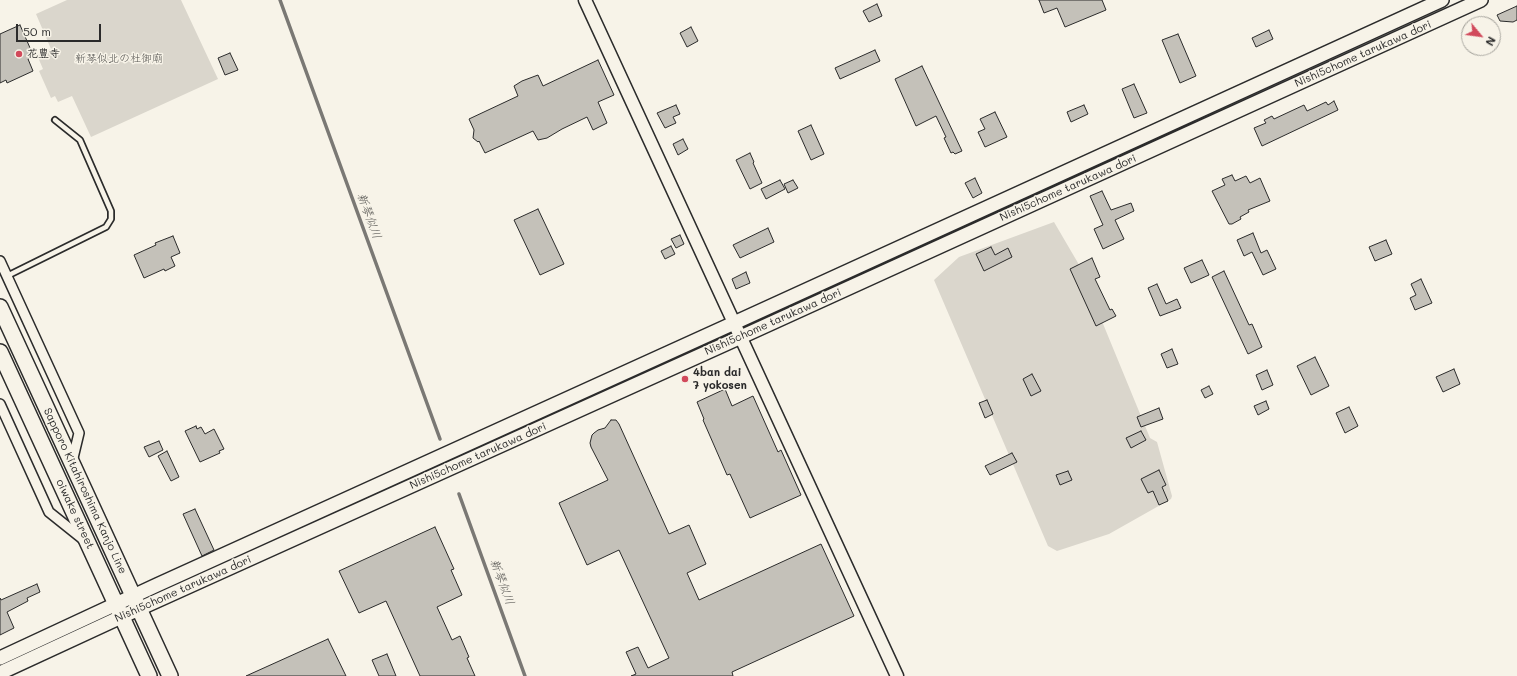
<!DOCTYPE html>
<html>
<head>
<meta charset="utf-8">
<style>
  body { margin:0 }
  #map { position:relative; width:1517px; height:676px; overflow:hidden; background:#f7f3e8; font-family:Mali,sans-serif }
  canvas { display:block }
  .north { position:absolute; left:1461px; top:16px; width:40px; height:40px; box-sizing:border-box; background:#f7f3e8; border:1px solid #a5a39c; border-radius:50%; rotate:119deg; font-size:11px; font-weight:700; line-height:16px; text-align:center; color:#2b2b2b }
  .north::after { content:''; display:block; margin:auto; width:14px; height:18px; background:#d1495b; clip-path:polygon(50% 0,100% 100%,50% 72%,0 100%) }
  .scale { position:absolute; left:16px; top:24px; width:85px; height:18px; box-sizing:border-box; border:2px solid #2b2b2b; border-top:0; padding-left:5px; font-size:12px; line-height:14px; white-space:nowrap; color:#2b2b2b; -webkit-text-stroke:3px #f7f3e8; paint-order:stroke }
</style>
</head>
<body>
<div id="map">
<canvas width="1517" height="676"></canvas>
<div class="north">N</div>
<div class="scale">50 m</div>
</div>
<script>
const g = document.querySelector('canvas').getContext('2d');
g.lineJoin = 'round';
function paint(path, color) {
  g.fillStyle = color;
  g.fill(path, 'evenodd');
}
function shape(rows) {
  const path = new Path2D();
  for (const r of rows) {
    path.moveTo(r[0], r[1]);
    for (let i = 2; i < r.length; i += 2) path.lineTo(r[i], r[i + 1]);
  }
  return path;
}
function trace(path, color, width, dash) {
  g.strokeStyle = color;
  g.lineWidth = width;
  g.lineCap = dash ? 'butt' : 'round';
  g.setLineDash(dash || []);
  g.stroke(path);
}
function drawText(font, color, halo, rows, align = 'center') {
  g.font = font + ' Mali,"Klee One",sans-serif';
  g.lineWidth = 3;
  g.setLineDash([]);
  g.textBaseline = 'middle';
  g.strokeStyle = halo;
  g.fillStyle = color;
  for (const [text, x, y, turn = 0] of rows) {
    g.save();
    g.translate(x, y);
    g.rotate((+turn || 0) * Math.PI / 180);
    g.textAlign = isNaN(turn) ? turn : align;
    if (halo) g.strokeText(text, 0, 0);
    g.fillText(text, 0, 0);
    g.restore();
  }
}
const green = shape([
  [67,0,181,0,218,79,91,137,72,96,58,102,55,96,51,98,39,71,43,69,37,55,51,49,36,14],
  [1054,222,1078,263,1150,438,1157,442,1172,496,1171,499,1109,534,1057,551,1048,546,934,280,959,257]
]);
const stream = shape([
  [280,0,440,439],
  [459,494,525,676]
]);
const building = shape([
  [1039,0,1102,0,1106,10,1065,27,1057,8,1044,13,1039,0],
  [877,4,882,16,869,22,863,11,877,4],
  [1517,6,1517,20,1513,22,1500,21,1497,15,1517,6],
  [20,25,34,57,28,59,33,71,7,83,6,80,0,83,0,34,20,25],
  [691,27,698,41,687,47,680,33,691,27],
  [1269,30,1273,39,1256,47,1252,38,1269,30],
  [1178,34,1196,76,1180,83,1162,40,1178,34],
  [875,50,880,61,840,79,835,68,875,50],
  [230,53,238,70,225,75,218,58,230,53],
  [598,60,614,95,598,102,607,123,593,130,587,117,562,129,547,138,538,140,533,131,485,153,479,141,478,142,473,138,474,130,469,119,518,96,514,86,522,81,538,75,543,86,598,60],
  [922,66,962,151,955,154,953,152,951,153,944,138,946,137,936,116,916,126,895,79,922,66],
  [1134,84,1147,113,1134,118,1122,89,1134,84],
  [1334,101,1338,110,1262,146,1254,128,1266,123,1264,120,1272,116,1274,119,1304,105,1307,111,1326,102,1328,105,1334,101],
  [676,105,680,114,673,117,676,123,665,128,657,113,676,105],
  [1084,105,1088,114,1071,122,1067,112,1084,105],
  [995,112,1007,137,985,147,978,132,985,129,980,119,995,112],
  [811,125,824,154,811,160,798,131,811,125],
  [683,139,688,149,678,155,673,144,683,139],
  [750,153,754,162,753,163,762,183,750,189,736,160,750,153],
  [1232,175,1235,181,1246,176,1250,183,1260,178,1270,201,1248,210,1249,212,1240,217,1241,219,1232,224,1229,224,1212,191,1225,185,1222,179,1232,175],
  [975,178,982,193,973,198,965,183,975,178],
  [780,180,785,189,766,199,761,189,780,180],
  [793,180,798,188,788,193,784,184,793,180],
  [1102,191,1111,210,1131,203,1134,211,1115,220,1124,239,1103,249,1094,229,1103,225,1090,196,1102,191],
  [538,209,564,264,540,275,514,220,538,209],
  [768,228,774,242,740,258,733,245,768,228],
  [1253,233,1261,253,1267,250,1276,269,1263,275,1252,252,1244,256,1237,240,1253,233],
  [680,235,684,244,676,248,671,239,680,235],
  [173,236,180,253,171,257,175,266,165,271,164,269,144,278,134,255,156,245,155,243,173,236],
  [1386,240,1392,254,1375,261,1369,247,1386,240],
  [671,246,675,254,665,259,661,251,671,246],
  [991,247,995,255,1008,248,1012,257,984,271,976,254,991,247],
  [1092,258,1100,277,1095,279,1110,310,1112,309,1116,316,1096,326,1070,269,1092,258],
  [1202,260,1209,275,1191,283,1184,268,1202,260],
  [1224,271,1249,325,1252,324,1262,347,1248,354,1212,277,1224,271],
  [746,272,750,283,736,289,732,279,746,272],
  [1421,279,1432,303,1415,310,1410,298,1416,295,1411,284,1421,279],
  [1157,284,1166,304,1177,299,1181,308,1160,316,1148,288,1157,284],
  [1172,349,1178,364,1167,368,1161,354,1172,349],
  [1315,357,1329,386,1311,395,1297,366,1315,357],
  [1454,369,1460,384,1443,392,1436,377,1454,369],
  [1267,370,1273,385,1262,390,1256,375,1267,370],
  [1032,374,1041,391,1031,396,1023,379,1032,374],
  [1209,386,1213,394,1205,398,1201,390,1209,386],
  [725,389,732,406,753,396,778,452,781,450,801,495,750,518,730,474,727,475,703,420,704,419,697,402,725,389],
  [987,400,993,414,985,418,979,403,987,400],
  [1266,401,1269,409,1258,415,1254,406,1266,401],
  [1349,407,1358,426,1345,433,1336,413,1349,407],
  [1159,408,1163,419,1141,427,1137,417,1159,408],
  [611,420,616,420,619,424,669,534,689,525,706,564,687,573,699,600,821,544,854,616,732,672,733,676,631,676,636,674,626,652,638,647,648,668,669,658,619,550,587,565,559,503,608,480,591,447,590,443,592,435,594,433,598,430,605,428,611,420],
  [196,426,197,429,201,427,205,434,214,429,224,449,219,451,220,453,200,462,185,431,196,426],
  [1141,431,1146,440,1131,448,1126,438,1141,431],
  [159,441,163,450,149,457,144,447,159,441],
  [167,451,179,477,171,481,158,456,167,451],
  [1012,453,1017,462,990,475,985,466,1012,453],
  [1159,470,1166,485,1162,487,1168,501,1159,505,1153,491,1148,493,1141,479,1159,470],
  [1068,471,1072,480,1060,485,1056,475,1068,471],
  [195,509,214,550,202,556,183,514,195,509],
  [435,527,454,569,451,570,462,595,437,607,452,640,460,636,469,657,467,658,475,676,420,676,386,601,359,613,339,571,435,527],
  [37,584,40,592,27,598,28,601,7,612,14,628,0,635,0,598,1,600,37,584],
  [328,639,346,676,246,676,328,639],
  [387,654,396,676,379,676,372,660,387,654]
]);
const service = shape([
  [7,276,106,227,111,219,111,211,80,140,55,120]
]);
const minor = shape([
  [0,261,79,433,72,462],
  [0,404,49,512,84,540]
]);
const tertiary = shape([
  [585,0,897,676]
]);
const secondary = shape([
  [0,658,157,585,734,323,1442,0],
  [0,673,121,617,741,337,1481,0]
]);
const primary = shape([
  [0,307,170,676],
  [0,352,149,676]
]);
const markers = [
  [19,54,4,"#d1495b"],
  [685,379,4,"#d1495b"]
];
const poiNames = [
  ["花豊寺",27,54],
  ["4ban dai",693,373],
  ["7 yokosen",693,386]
];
const streetNames = [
  ["Nishi5chome tarukawa dori",1363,54,-24],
  ["Nishi5chome tarukawa dori",1068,188,-24],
  ["Nishi5chome tarukawa dori",773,322,-24],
  ["Nishi5chome tarukawa dori",478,456,-24],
  ["Sapporo Kitahiroshima Kanjo Line",85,491,65],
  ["oiwake street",75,514,65],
  ["Nishi5chome tarukawa dori",183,589,-24]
];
const parkNames = [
  ["新琴似北の杜御廟",119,59]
];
const waterNames = [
  ["新琴似川",369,216,70],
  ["新琴似川",502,582,70]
];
paint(green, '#dad6cc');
trace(stream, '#7a7874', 3.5);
paint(building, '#c4c1b9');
trace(building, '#2b2b2b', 1);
trace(service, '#2b2b2b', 8);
trace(minor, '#2b2b2b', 12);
trace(tertiary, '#2b2b2b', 15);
trace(secondary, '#2b2b2b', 16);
trace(primary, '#2b2b2b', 18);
trace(service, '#f7f3e8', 4.5);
trace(minor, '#f7f3e8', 9);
trace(tertiary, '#f7f3e8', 12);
trace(secondary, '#f7f3e8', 13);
trace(primary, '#f7f3e8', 15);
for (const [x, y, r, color] of markers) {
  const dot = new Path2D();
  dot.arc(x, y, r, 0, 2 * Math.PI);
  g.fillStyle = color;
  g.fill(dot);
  trace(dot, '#f7f3e8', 1.5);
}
drawText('bold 11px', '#2b2b2b', '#f7f3e8', poiNames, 'left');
drawText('11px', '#2b2b2b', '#f7f3e8', streetNames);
drawText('11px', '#575653', '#f7f3e8', parkNames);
drawText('italic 12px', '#53524f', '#f7f3e8', waterNames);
</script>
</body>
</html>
